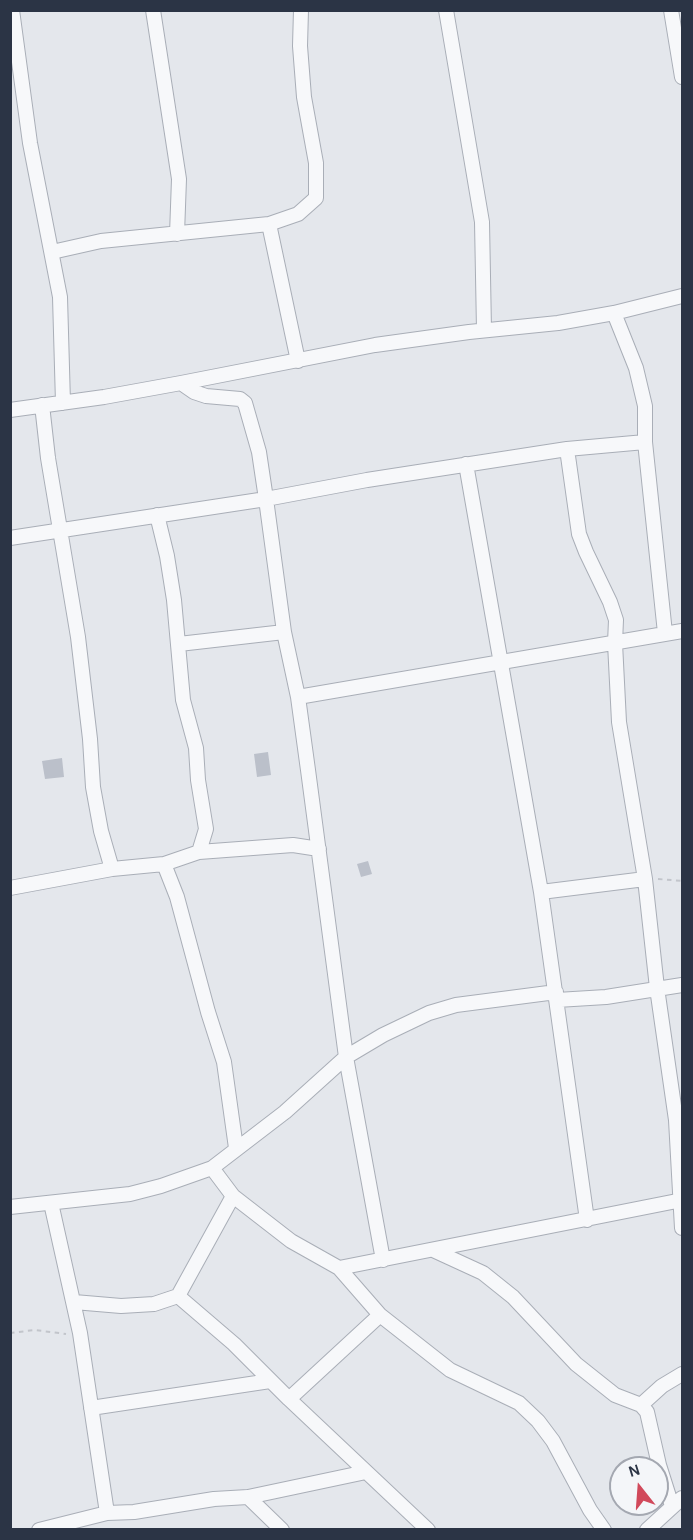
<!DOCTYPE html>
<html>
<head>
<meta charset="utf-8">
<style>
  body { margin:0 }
  #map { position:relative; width:693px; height:1540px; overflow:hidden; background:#e4e7ec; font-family:Karla,sans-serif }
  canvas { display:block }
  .frame { position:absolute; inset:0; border:12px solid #2b3445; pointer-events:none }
  .north { position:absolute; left:609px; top:1456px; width:60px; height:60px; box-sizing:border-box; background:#f4f6f9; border:2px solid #a4a8b1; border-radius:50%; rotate:343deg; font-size:16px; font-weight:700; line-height:24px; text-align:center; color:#2b3445 }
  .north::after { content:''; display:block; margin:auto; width:21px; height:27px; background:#d1495b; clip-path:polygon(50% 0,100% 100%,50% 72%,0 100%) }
</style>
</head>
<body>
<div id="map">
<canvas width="693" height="1540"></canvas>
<div class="frame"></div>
<div class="north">N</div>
</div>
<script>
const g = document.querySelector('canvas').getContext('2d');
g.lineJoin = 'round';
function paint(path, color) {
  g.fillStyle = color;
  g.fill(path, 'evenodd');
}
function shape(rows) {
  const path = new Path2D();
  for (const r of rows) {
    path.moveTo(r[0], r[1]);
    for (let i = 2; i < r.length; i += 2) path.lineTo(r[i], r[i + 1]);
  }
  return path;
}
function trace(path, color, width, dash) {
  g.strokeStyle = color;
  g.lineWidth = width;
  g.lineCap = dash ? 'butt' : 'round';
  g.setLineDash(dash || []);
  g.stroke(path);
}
const building = shape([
  [268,752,271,775,257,777,254,754],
  [62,758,64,777,45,779,42,761],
  [368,861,372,874,361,877,357,864]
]);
const path = shape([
  [658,879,682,881],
  [10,1333,35,1330,66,1334]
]);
const minor = shape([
  [12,10,30,143,60,297,63,403],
  [153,10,179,179,177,234],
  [446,10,482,222,484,330],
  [671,10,682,77],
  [269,224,298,361],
  [52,252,101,241,269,224,298,214,316,198,316,163,304,97,300,46,301,10],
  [614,313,636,368,645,406,645,442,665,633],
  [42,405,48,458,78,637,90,739,93,787,101,831,112,869],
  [10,410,104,397,181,383,375,345,469,332,558,323,614,313,682,296],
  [567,449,579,534,586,552,610,602,616,620,615,643,619,722,645,879,657,988,676,1120,682,1228],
  [466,464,541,892,587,1220],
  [157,515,167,556,174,600,183,700,196,748,198,780,206,829,199,852],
  [10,538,266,499,259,452,245,403,240,399,206,396,194,392,181,383],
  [179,644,284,632],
  [298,697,682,631],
  [164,864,177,897,208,1012,224,1062,236,1148],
  [10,888,112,869,164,864,199,852,293,845,319,849],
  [541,892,645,879],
  [557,1000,606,997,682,985],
  [212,1168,233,1196,291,1241,339,1268,380,1315,450,1370,519,1403,538,1421,553,1441,590,1510,604,1530],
  [51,1203,80,1333,107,1513],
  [10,1207,130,1194,161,1186,212,1168,285,1112,346,1057,383,1035,429,1013,456,1005,556,992],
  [433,1250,483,1273,513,1297,576,1364,615,1395,641,1405,647,1412,659,1465,672,1506],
  [383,1260,346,1057,308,770,298,697,284,632,266,499,367,480,567,449,645,442],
  [339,1268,682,1200],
  [178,1296,234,1344,289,1399,428,1530],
  [74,1302,121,1306,154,1304,178,1296,233,1196],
  [289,1399,380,1315],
  [641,1405,662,1386,682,1374],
  [91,1408,270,1381],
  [248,1497,282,1530],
  [39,1530,107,1513,134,1512,214,1499,248,1497,366,1472],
  [647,1530,682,1498]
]);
paint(building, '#bbc0ca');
trace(minor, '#a9aeb7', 16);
trace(path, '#c2c5cb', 2, [4.5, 4.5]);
trace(minor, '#f7f8fa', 14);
</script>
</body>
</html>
